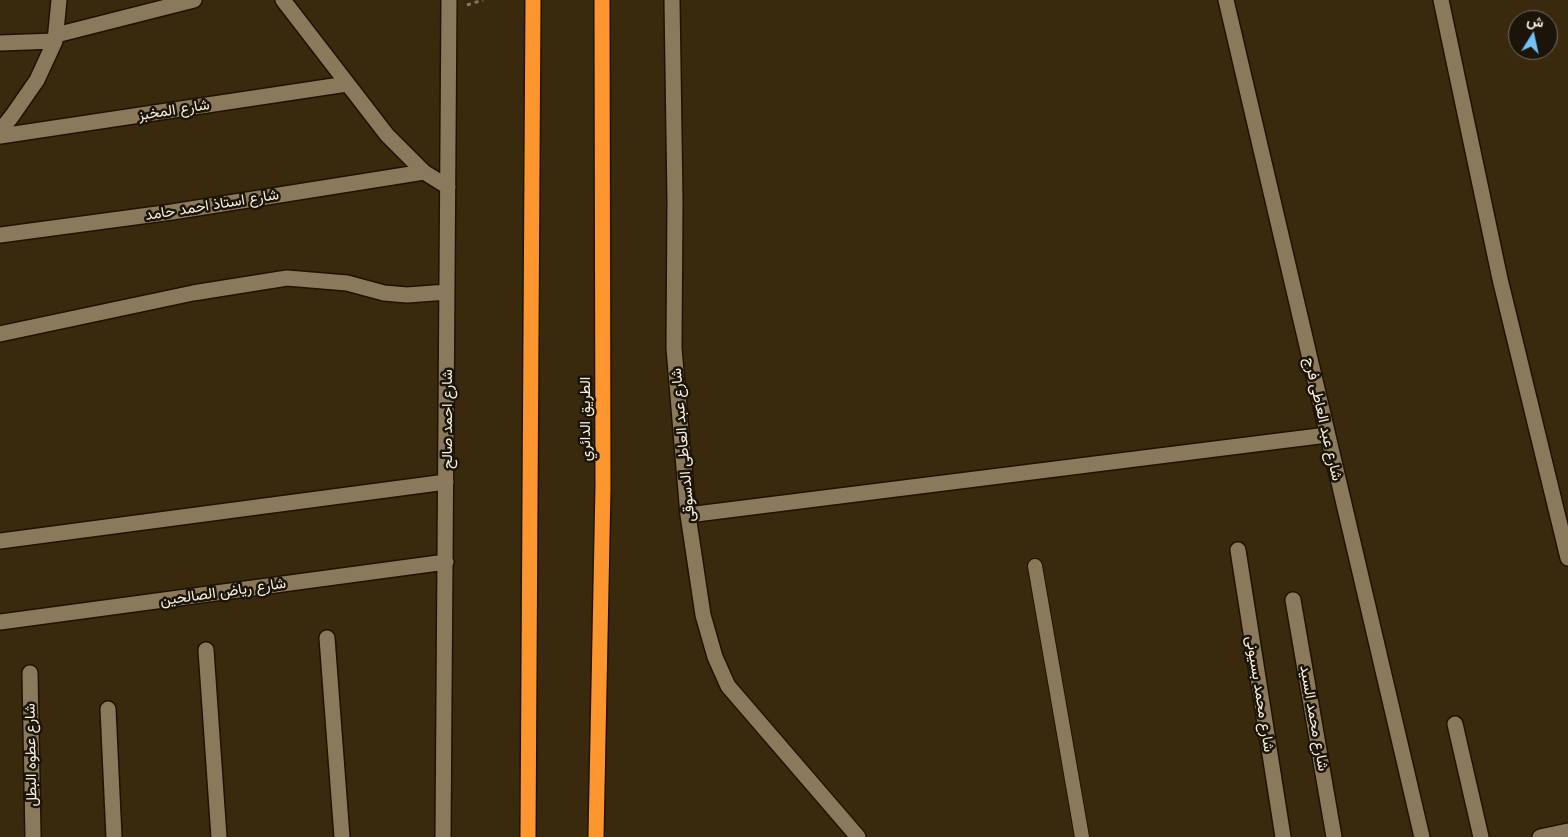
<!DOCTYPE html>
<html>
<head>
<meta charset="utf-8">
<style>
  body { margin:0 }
  #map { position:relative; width:1568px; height:837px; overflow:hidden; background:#3a2a0d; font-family:Inter,Vazirmatn,sans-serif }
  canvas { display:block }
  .north { position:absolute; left:1508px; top:10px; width:50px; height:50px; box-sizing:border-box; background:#1b1408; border:1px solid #746c5e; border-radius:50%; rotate:10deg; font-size:14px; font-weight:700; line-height:20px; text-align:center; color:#faf0e0 }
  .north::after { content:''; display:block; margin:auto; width:18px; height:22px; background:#73c1f6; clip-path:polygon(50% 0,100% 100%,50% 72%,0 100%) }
</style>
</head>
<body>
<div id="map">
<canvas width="1568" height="837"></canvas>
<div class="north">ش</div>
</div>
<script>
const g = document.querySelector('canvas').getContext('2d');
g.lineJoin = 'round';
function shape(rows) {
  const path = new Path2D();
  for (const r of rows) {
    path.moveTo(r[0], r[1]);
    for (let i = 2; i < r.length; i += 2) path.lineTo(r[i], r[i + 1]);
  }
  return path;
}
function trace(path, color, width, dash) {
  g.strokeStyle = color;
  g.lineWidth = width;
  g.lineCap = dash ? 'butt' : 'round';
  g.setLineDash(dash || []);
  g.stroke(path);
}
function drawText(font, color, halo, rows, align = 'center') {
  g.font = font + ' Inter,Vazirmatn,sans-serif';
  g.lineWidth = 5;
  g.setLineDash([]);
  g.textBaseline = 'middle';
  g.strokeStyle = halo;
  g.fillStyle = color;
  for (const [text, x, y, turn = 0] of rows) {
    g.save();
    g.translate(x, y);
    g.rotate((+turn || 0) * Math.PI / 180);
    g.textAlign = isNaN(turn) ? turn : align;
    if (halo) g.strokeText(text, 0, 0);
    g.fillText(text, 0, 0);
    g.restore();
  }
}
const path = shape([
  [467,5,483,0]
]);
const lane = shape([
  [1035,566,1082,837]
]);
const street = shape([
  [283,0,387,135,424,172,448,187],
  [672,0,675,201,674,348,688,515,703,615,715,657,728,686,858,837],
  [1226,0,1422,837],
  [1441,0,1500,279,1568,558],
  [56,35,194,0],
  [0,43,55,41],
  [0,131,12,116,37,80,55,41,59,0],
  [0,136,347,84],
  [0,235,172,212,424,172],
  [0,334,193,293,287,278,347,283,384,293,407,295,447,292],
  [688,515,1327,435],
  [0,541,446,482],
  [1238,550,1283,837],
  [1293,600,1334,837],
  [0,622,446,562],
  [327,638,342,837],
  [206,650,219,837],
  [30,673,33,837],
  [108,709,114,837],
  [1455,724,1481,837],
  [443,837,449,0],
  [1540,837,1568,831]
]);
const highway = shape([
  [528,837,533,0],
  [596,837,603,487,602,0]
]);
const streetNames = [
  ["شارع المخبز",174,110,-9],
  ["شارع استاذ احمد حامد",212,205,-9],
  ["شارع احمد صالح",447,419,-90],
  ["الطريق الدائري",585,419,-90],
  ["شارع عبد العاطى فرج",1323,419,77],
  ["شارع عبد العاطى الدسوقى",683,445,-95],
  ["شارع رياض الصالحين",223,592,-8],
  ["شارع محمد بسيونى",1260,694,81],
  ["شارع محمد السيد",1314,718,80],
  ["شارع عطوه البطل",31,755,-91]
];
trace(lane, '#201200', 16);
trace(street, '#201200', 18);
trace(highway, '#201200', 18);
trace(path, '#867860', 3, [4, 4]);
trace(lane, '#8b795b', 14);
trace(street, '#8b795b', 15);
trace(highway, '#fd962e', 15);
drawText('15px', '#faf0e0', '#1b1408', streetNames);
</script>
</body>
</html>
